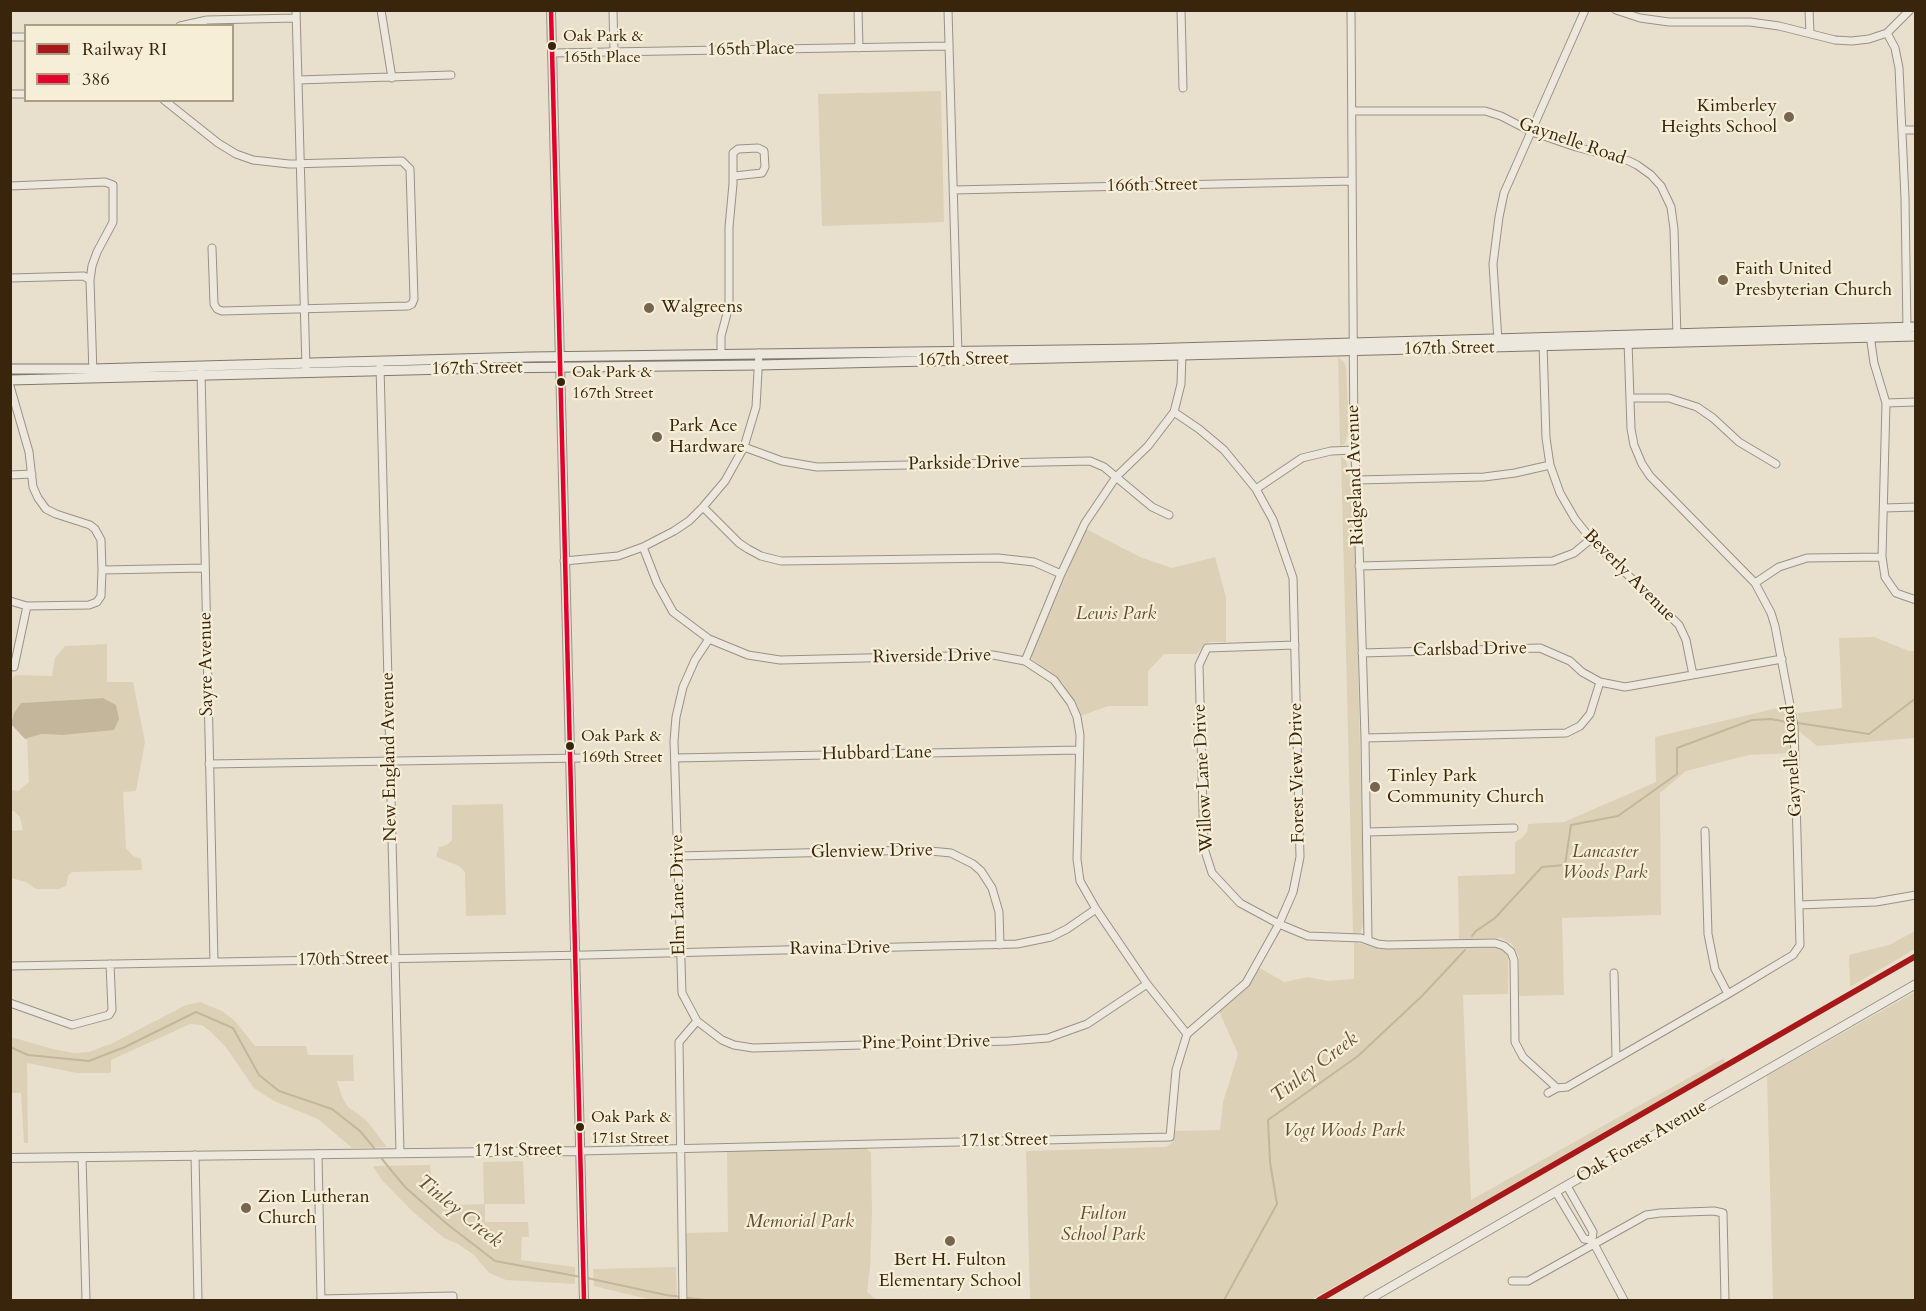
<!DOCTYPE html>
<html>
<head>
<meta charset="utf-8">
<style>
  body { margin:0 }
  #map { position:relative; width:1926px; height:1311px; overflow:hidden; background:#e8e0cd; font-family:Cardo,serif }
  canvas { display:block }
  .frame { position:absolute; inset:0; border:12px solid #39250b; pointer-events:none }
  .legend { position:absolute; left:24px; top:24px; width:210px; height:78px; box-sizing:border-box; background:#f7eed7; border:2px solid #ab9e85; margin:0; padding:8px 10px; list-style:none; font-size:18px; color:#39250b }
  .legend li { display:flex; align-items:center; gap:12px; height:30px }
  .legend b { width:30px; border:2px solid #ab9e85 }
</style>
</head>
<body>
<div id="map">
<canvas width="1926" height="1311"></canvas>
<div class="frame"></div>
<ul class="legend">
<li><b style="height:8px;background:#a81818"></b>Railway RI</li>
<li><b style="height:8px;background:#e4002b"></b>386</li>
</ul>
</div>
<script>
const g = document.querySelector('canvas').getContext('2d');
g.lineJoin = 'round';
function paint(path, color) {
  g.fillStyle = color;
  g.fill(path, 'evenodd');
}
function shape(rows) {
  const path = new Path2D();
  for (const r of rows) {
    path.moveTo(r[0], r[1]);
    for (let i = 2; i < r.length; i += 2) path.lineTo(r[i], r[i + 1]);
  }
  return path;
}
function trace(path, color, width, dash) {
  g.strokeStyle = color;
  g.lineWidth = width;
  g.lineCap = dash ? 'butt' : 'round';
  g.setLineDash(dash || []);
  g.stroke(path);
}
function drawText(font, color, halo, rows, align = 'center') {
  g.font = font + ' Cardo,serif';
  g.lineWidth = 4.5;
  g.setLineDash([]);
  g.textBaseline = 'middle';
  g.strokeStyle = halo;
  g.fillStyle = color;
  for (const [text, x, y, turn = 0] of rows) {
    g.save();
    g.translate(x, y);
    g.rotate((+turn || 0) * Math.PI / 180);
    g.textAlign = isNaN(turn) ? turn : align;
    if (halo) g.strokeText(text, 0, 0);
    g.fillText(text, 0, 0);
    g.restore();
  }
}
const green = shape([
  [941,91,944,222,822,226,818,94],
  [1338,357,1344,362,1346,367,1349,431,1345,444,1340,446],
  [1341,456,1346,461,1354,492,1364,924,1360,933,1353,933],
  [1086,529,1140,557,1172,568,1215,557,1226,597,1226,642,1210,642,1204,645,1197,654,1164,654,1148,671,1148,706,1108,706,1081,716,1063,683,1032,659,1031,656],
  [1874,637,1909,651,1915,651,1915,738,1817,746,1799,731,1798,713,1842,708,1839,638],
  [107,644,107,682,133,682,145,742,136,791,123,792,126,848,133,856,141,859,142,870,72,872,68,876,66,886,58,889,36,889,26,882,11,878,11,831,23,830,20,817,14,811,11,811,11,790,18,791,29,782,27,740,25,739,41,734,62,735,103,698,21,703,14,713,11,722,11,680,15,675,52,676,55,658,65,646],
  [1786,706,1789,719,1790,753,1749,755,1686,771,1660,793,1661,915,1562,918,1564,995,1519,996,1519,957,1512,944,1501,938,1459,939,1458,876,1515,874,1515,842,1522,838,1527,832,1528,824,1564,822,1656,782,1655,737],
  [503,804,506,915,466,916,465,872,459,866,436,857,439,847,447,845,452,840,452,805],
  [1915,931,1915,949,1850,987,1849,955,1889,945],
  [1354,942,1381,949,1495,945,1504,949,1508,956,1508,994,1463,995,1471,1200,1724,1058,1725,1063,1311,1300,1030,1300,1026,1151,1166,1147,1173,1142,1175,1131,1220,1130,1223,1102,1238,1054,1219,1011,1239,995,1260,968,1284,982,1308,977,1328,981,1354,979],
  [1915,992,1915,1300,1773,1300,1767,1076],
  [200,1002,222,1011,235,1021,255,1046,306,1046,308,1055,353,1055,354,1081,337,1081,342,1097,348,1107,366,1120,387,1147,352,1148,318,1119,274,1101,254,1088,225,1046,212,1033,202,1025,190,1024,111,1060,111,1073,77,1073,27,1063,28,1143,24,1143,21,1093,11,1093,11,1037,53,1049,74,1053,89,1052,113,1043,186,1005],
  [866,1148,871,1153,872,1214,870,1268,867,1292,877,1300,688,1300,686,1233,728,1232,727,1151],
  [523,1161,525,1204,485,1204,485,1222,528,1222,529,1237,522,1237,521,1260,575,1267,575,1284,506,1280,489,1273,474,1255,458,1244,444,1238,413,1212,381,1179,373,1166,430,1165,432,1182,452,1205,484,1204,483,1162],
  [676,1267,677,1300,652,1300,594,1286,593,1269]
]);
const water = shape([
  [103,698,116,705,119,719,114,730,62,735,41,734,25,739,11,724,14,713,21,703]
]);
const stream = shape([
  [1798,723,1869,734,1916,698],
  [1472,936,1476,931,1495,918,1542,867,1565,865,1571,825,1618,816,1677,774,1677,748,1752,720,1771,719,1787,722],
  [10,1047,28,1055,89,1061,125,1047,196,1012,233,1028,259,1075,279,1091,332,1109,360,1131,374,1148],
  [382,1159,405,1187,447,1224,495,1261,581,1277],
  [587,1278,666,1295,706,1300],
  [841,1300,846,1300],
  [1224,1300,1277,1204,1270,1162,1268,1120,1358,1056,1422,996,1465,950]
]);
const minor = shape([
  [296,10,306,368],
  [381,10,392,78],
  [613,10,614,52],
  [858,10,859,48],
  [948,10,958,354],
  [1181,10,1183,88],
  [1351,10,1354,450,1357,480,1365,738,1368,940],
  [1616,10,1640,18,1669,22,1750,22,1779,26,1835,40,1852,41,1869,39,1887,33,1910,10],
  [1809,10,1810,33],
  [180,26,207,20,296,18],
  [1887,33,1895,48,1899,68,1905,198,1907,331],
  [10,37,26,37],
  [552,53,949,46],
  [298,80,451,75],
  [10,94,26,94],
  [164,100,218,143,236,154,253,160,289,164,402,161,410,169,414,299,412,304,408,306,222,311,217,309,214,304,212,248],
  [1352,111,1485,111,1501,116,1532,132,1576,147,1629,161,1637,165,1651,175,1661,186,1671,207,1674,229,1677,338],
  [1903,130,1916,130],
  [10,186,105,182,113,185,113,222,97,252,92,266,90,280,93,374],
  [953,190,1352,181],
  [10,278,84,276,90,280],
  [1870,335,1874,363,1886,403,1882,557,1885,577,1896,593,1916,600],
  [1498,341,1493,264,1499,217,1504,193,1585,10],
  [1543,344,1546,438,1550,465,1560,493,1575,519,1591,539,1679,625,1686,640,1693,675],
  [721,354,721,336,729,306,729,227,733,184,733,153,738,149,758,148,764,151,765,167,762,173,734,176],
  [380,366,400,1153],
  [201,371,214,962],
  [10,386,29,452,33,487,38,498,46,509,56,514,90,525,95,529,101,540,102,570],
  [1630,398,1669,398,1697,407,1713,418,1739,442,1776,464],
  [1886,403,1916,402],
  [744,447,782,461,817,467,1090,461,1104,467,1152,507,1169,515],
  [10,475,32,474],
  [1357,480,1484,477,1515,473,1550,465],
  [1256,489,1302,458,1331,451,1354,450],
  [703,507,739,543,748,549,761,556,781,561,998,558,1034,562,1061,574],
  [1884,508,1916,507],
  [643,547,657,583,673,612,709,639,748,655,780,660,993,655,1025,661,1054,680,1071,703,1077,717,1080,735,1077,859,1080,881,1096,909,1147,984,1187,1034],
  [564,561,618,556,643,547,674,531,689,521,703,507,725,481,744,447,756,407,759,353],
  [1359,566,1553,561,1574,553,1591,539],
  [1755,583,1779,567,1807,558,1882,557],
  [10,601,27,606,89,605,97,602,101,596,102,570,205,568],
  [1295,645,1207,648,1199,665,1204,848,1212,873,1240,903,1279,924,1308,936,1361,938,1378,944,1387,945,1495,943,1504,946,1511,952,1514,960,1515,1042,1523,1057,1557,1088],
  [1362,653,1540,648,1570,661,1582,672,1600,682,1625,687,1782,659],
  [1025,661,1061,574,1085,523,1116,477,1148,446,1174,412,1181,384,1182,353],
  [14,667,27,606],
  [1365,738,1566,733,1580,726,1590,714,1600,682],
  [675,758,1079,750],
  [209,764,582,758],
  [1705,831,1708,934,1715,969,1728,994],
  [1367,832,1514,828],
  [678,856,920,850,951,853,973,864,981,871,992,888,999,912,1000,945],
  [1799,905,1876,902,1916,895],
  [10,966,587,955,1017,944,1051,937,1067,929,1096,909],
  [1614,973,1616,1058],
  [10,1003,72,1025,109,1015,112,1010,110,964],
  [697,1021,722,1040,734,1045,753,1048,1009,1041,1048,1038,1087,1024,1147,984],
  [1548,1093,1557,1088,1567,1087,1728,994,1793,955,1800,945,1794,726,1775,626,1771,613,1755,583,1650,476,1642,464,1634,445,1631,429,1628,341],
  [580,1151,1170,1137,1176,1070,1187,1034,1246,983,1279,924,1293,892,1300,857,1293,578,1273,520,1256,489,1224,450,1199,429,1174,412],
  [318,1154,321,1300],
  [195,1155,198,1300],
  [82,1157,86,1300],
  [1567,1186,1593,1232,1592,1240,1624,1300],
  [1556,1192,1584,1239,1592,1240],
  [1512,1281,1528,1281,1646,1215,1660,1213,1714,1211,1723,1213,1725,1300],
  [321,1299,453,1296,453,1300],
  [683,1300,679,1042,697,1021,682,993,674,741,676,717,683,687,695,660,709,639]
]);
const tertiary = shape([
  [551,10,584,1300],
  [10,1158,580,1151],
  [1368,1300,1916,984]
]);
const secondary = shape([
  [10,369,93,369,530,357,1141,349,1916,327],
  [10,380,488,368,759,365,1182,355,1916,336]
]);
const bus1 = shape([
  [551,10,584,1300]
]);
const rail1 = shape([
  [1319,1300,1916,956]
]);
const markers = [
  [552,46,5,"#39250b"],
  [1789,117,6,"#76664f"],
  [1723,280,6,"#76664f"],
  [649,308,6,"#76664f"],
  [561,382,5,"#39250b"],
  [657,437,6,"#76664f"],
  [570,746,5,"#39250b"],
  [1375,787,6,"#76664f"],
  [580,1127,5,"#39250b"],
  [246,1208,6,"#76664f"],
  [950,1241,6,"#76664f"]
];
const busNames = [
  ["Oak Park &",563,37],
  ["165th Place",563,58],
  ["Oak Park &",572,373],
  ["167th Street",572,394],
  ["Oak Park &",581,737],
  ["169th Street",581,758],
  ["Oak Park &",591,1118],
  ["171st Street",591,1139]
];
const streetNames = [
  ["165th Place",751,50,-1],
  ["Gaynelle Road",1572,142,19],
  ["166th Street",1152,186,-1],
  ["167th Street",1449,349,-1],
  ["167th Street",963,360,-1],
  ["167th Street",477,369,-1],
  ["Parkside Drive",964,464,-1],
  ["Ridgeland Avenue",1356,475,-92],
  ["Beverly Avenue",1629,576,45],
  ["Carlsbad Drive",1470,650,-1],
  ["Riverside Drive",932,657,-1],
  ["Sayre Avenue",207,664,-91],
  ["Hubbard Lane",877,754,-1],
  ["New England Avenue",390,757,-91],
  ["Gaynelle Road",1793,761,-94],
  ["Forest View Drive",1298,773,-91],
  ["Willow Lane Drive",1204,778,-93],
  ["Glenview Drive",872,852,-1],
  ["Elm Lane Drive",679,895,-91],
  ["Ravina Drive",840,949,-1],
  ["170th Street",343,960,-1],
  ["Pine Point Drive",926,1043,-1],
  ["171st Street",1004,1141,-1],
  ["Oak Forest Avenue",1642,1142,-30],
  ["171st Street",518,1151,-1]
];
const poiNames = [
  ["Kimberley",1777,107,"right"],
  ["Heights School",1777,128,"right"],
  ["Faith United",1735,270],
  ["Presbyterian Church",1735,291],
  ["Walgreens",661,308],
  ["Park Ace",669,427],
  ["Hardware",669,448],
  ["Tinley Park",1387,777],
  ["Community Church",1387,798],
  ["Zion Lutheran",258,1198],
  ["Church",258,1219],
  ["Bert H. Fulton",950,1261,"center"],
  ["Elementary School",950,1282,"center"]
];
const parkNames = [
  ["Lewis Park",1116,615],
  ["Lancaster",1605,853],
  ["Woods Park",1605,874],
  ["Vogt Woods Park",1344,1132],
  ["Fulton",1103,1215],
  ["School Park",1103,1236],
  ["Memorial Park",800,1223]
];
const waterNames = [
  ["Tinley Creek",1315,1068,-37],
  ["Tinley Creek",459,1212,39]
];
paint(green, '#dcd1b6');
paint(water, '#c4b69a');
trace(stream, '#c4b69a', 2);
trace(minor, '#999284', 9);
trace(tertiary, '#999284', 10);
trace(secondary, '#80786b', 11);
trace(minor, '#ece8de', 7);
trace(tertiary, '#ece8de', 8);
trace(secondary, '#ece8de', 9);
trace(bus1, '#e4002b', 4.5);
trace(rail1, '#a81818', 6);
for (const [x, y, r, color] of markers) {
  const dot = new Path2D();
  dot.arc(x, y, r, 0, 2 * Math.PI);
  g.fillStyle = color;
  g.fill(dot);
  trace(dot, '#f7eed7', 2);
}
drawText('16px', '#39250b', '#f7eed7', busNames, 'left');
drawText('18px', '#39250b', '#f7eed7', streetNames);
drawText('18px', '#39250b', '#f7eed7', poiNames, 'left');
drawText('italic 18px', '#604d31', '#f7eed7', parkNames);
drawText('italic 20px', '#645135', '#f7eed7', waterNames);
</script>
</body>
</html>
